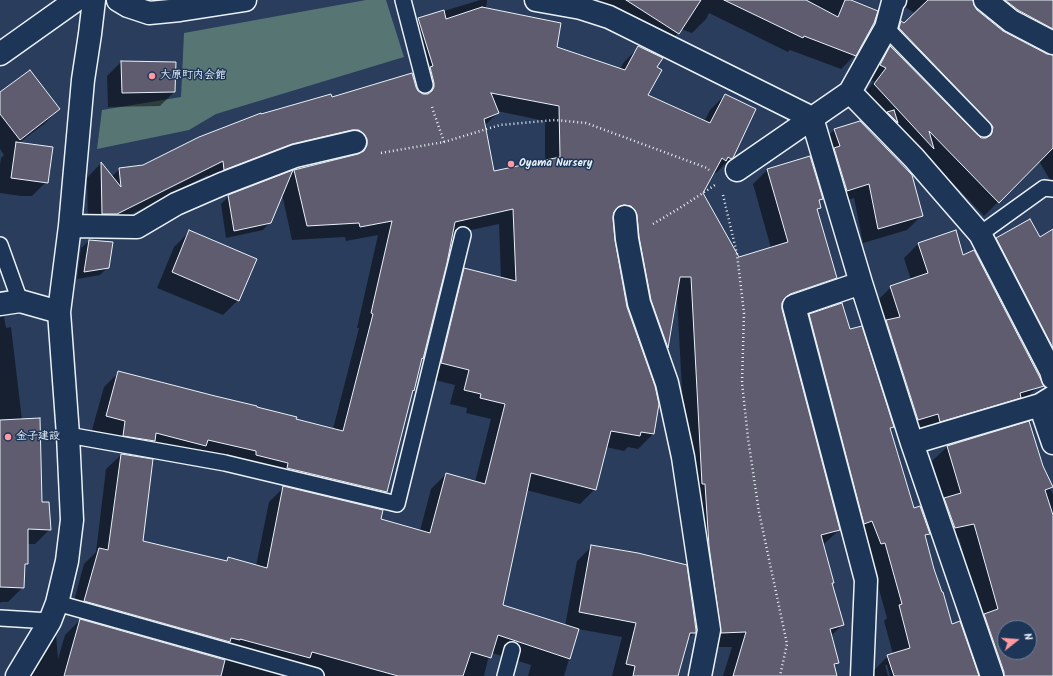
<!DOCTYPE html>
<html>
<head>
<meta charset="utf-8">
<style>
  body { margin:0 }
  #map { position:relative; width:1053px; height:676px; overflow:hidden; background:#2a3d5c; font-family:Kalam,sans-serif }
  canvas { display:block }
  .north { position:absolute; left:997px; top:620px; width:40px; height:40px; box-sizing:border-box; background:#1d3557; border:1px solid #6e8097; border-radius:50%; rotate:73deg; font-size:11px; font-weight:700; line-height:16px; text-align:center; color:#e8f1f8 }
  .north::after { content:''; display:block; margin:auto; width:14px; height:18px; background:#ff9aa2; clip-path:polygon(50% 0,100% 100%,50% 72%,0 100%) }
</style>
</head>
<body>
<div id="map">
<canvas width="1053" height="676"></canvas>
<div class="north">N</div>
</div>
<script>
const g = document.querySelector('canvas').getContext('2d');
g.lineJoin = 'round';
function paint(path, color) {
  g.fillStyle = color;
  g.fill(path, 'evenodd');
}
function shape(rows) {
  const path = new Path2D();
  for (const r of rows) {
    path.moveTo(r[0], r[1]);
    for (let i = 2; i < r.length; i += 2) path.lineTo(r[i], r[i + 1]);
  }
  return path;
}
function trace(path, color, width, dash) {
  g.strokeStyle = color;
  g.lineWidth = width;
  g.lineCap = dash ? 'butt' : 'round';
  g.setLineDash(dash || []);
  g.stroke(path);
}
function drawText(font, color, halo, rows, align = 'center') {
  g.font = font + ' Kalam,"Klee One",sans-serif';
  g.lineWidth = 3;
  g.setLineDash([]);
  g.textBaseline = 'middle';
  g.strokeStyle = halo;
  g.fillStyle = color;
  for (const [text, x, y, turn = 0] of rows) {
    g.save();
    g.translate(x, y);
    g.rotate((+turn || 0) * Math.PI / 180);
    g.textAlign = isNaN(turn) ? turn : align;
    if (halo) g.strokeText(text, 0, 0);
    g.fillText(text, 0, 0);
    g.restore();
  }
}
const green = shape([
  [366,0,386,0,404,57,216,114,189,130,97,149,102,110,181,97,184,33]
]);
const shadow = shape([
  [480,0,487,0,486,9,556,48,620,69,624,62,639,47,656,68,647,95,704,122,710,110,725,95,732,157,716,173,714,172,702,193,739,258,771,248,753,184,767,170,822,198,818,202,820,208,817,211,836,278,821,293,781,306,839,530,823,545,833,583,831,584,843,624,831,636,838,662,834,666,836,676,723,676,732,647,707,647,688,499,677,298,676,298,667,348,653,362,615,220,612,219,614,240,626,307,658,404,653,434,638,449,628,447,624,451,606,447,595,489,580,504,526,490,502,606,565,626,577,561,592,546,695,632,687,640,677,676,612,676,622,637,578,629,564,676,528,676,531,665,492,653,490,658,488,659,484,676,30,676,34,664,43,649,56,635,58,659,65,635,81,619,70,616,84,564,96,552,106,469,121,455,142,541,225,562,229,558,256,566,269,502,285,486,272,483,274,477,146,449,139,456,109,450,111,435,92,430,104,387,119,372,333,429,359,328,357,328,378,235,346,241,345,237,292,240,282,194,270,222,263,230,226,238,221,204,229,196,289,176,295,171,353,156,353,154,350,148,210,184,208,175,102,229,88,228,87,178,101,163,111,177,120,169,144,166,332,98,414,84,418,80,404,34,418,19],
  [497,111,545,121,545,161,493,172,484,126,498,113],
  [499,224,501,278,464,269,450,284,427,378,455,385,450,404,467,408,466,413,491,419,475,482,446,474,431,489,420,531,379,520,370,508,387,492,412,392,413,390,421,360,423,358,452,234],
  [590,0,853,0,877,10,873,23,855,55,841,69,790,50,788,52,709,13,706,19,692,33,681,29,678,33,664,47],
  [895,0,964,0,1005,33,1047,55,1052,56,1050,50,989,0,1053,0,1053,185,1039,161,984,216,927,156,920,162,861,98,874,81,867,79,877,60,890,47,886,42,888,34,901,21,963,47,963,46],
  [121,62,175,63,174,92,160,106,108,107,107,76],
  [0,94,59,109,44,124,19,143,47,181,32,196,21,196,0,193,0,165,1,158,4,155,0,149],
  [835,129,922,215,907,230,863,243,854,198,832,206,819,145],
  [1053,231,1053,372,983,252,997,238,1040,238],
  [189,232,238,300,223,315,157,288,174,247],
  [89,241,108,267,100,275,77,279,81,248],
  [918,244,963,257,1037,387,1022,402,925,435,923,428,903,434,876,302,891,287,911,280,904,258],
  [810,315,849,330,893,427,889,430,914,509,929,534,925,538,933,569,951,625,978,676,890,676,887,665,885,665,888,676,874,676,873,671,888,656,893,654,884,621,887,618,870,557,795,330],
  [0,317,4,317,6,328,11,327,22,420,41,503,50,529,35,544,27,544,27,563,24,567,23,587,8,602,1,602,0,603],
  [947,447,1042,466,1051,487,1050,488,1053,495,1053,676,985,676,982,617,959,538,940,543,930,514,944,500,932,461],
  [1005,628,1029,628,1029,652,1005,652]
]);
const building = shape([
  [626,0,701,0,679,34,626,0],
  [724,0,806,0,838,17,845,0,851,0,878,11,874,23,856,56,804,36,803,38,724,0],
  [928,0,973,0,974,5,977,10,1003,31,1047,54,1053,55,1053,148,999,203,929,131,934,149,874,84,886,68,880,65,890,46,978,135,981,138,986,138,991,135,992,132,993,127,990,123,899,28,901,21,904,23,928,0],
  [1005,0,1053,0,1053,29,1018,10,1005,0],
  [482,7,561,23,557,47,625,70,638,46,663,58,657,67,662,70,648,95,710,123,725,94,756,109,733,158,731,159,728,157,726,161,722,158,703,193,739,257,788,242,767,169,810,156,823,199,819,200,821,208,817,209,837,278,790,294,785,298,782,303,782,309,840,530,821,535,834,583,832,583,844,625,830,629,839,663,834,664,837,676,733,676,746,632,721,633,709,546,705,484,702,484,691,277,680,277,668,348,651,300,639,237,637,215,635,210,631,206,624,205,618,207,614,212,613,218,615,240,627,307,655,386,659,404,654,434,641,432,640,436,611,431,596,490,531,473,503,605,579,629,570,659,498,635,491,658,471,652,463,676,398,676,312,652,310,658,240,639,240,640,231,638,230,642,84,601,99,548,108,550,121,454,153,459,143,541,227,561,228,557,267,568,283,486,383,510,381,519,430,533,446,473,485,484,505,404,480,398,481,394,464,390,469,370,441,363,464,268,516,281,513,209,455,222,447,263,423,359,422,358,414,391,413,390,387,492,287,468,288,463,256,455,256,451,208,440,206,446,156,433,155,441,123,436,125,421,106,416,118,371,215,396,257,406,257,407,297,417,296,419,343,431,373,314,371,313,392,221,360,227,359,223,307,226,294,170,358,154,364,151,367,145,367,139,364,134,359,130,352,130,292,144,224,170,223,161,117,214,102,214,101,162,121,187,119,168,143,165,199,137,261,113,261,114,331,94,332,97,412,73,416,87,418,91,423,94,428,94,432,91,434,87,434,83,430,67,433,66,418,18,444,10,446,19,482,7],
  [491,93,559,106,560,157,494,171,484,119,499,113,491,93],
  [121,61,176,62,175,92,122,93,121,61],
  [30,70,60,109,20,140,0,114,0,92,30,70],
  [894,110,898,123,887,112,894,110],
  [860,121,912,175,923,216,878,229,869,184,847,191,834,148,840,146,834,129,860,121],
  [16,142,53,147,48,183,11,178,16,142],
  [293,170,271,223,234,231,228,195,293,170],
  [1030,219,1040,237,1053,229,1053,348,996,238,1030,219],
  [189,230,257,259,239,301,172,272,189,230],
  [956,230,963,255,974,250,1039,376,1044,386,1020,393,1021,398,940,422,938,414,918,420,886,320,900,317,890,286,928,273,918,243,956,230],
  [89,240,113,242,109,268,84,272,89,240],
  [842,303,850,329,862,326,894,427,890,428,914,508,920,506,930,534,925,535,934,569,942,592,943,592,952,624,960,621,979,676,894,676,887,655,910,648,899,605,902,604,885,543,881,544,872,521,864,524,809,314,842,303],
  [40,418,42,502,49,502,51,530,28,529,28,564,25,564,24,588,0,587,0,420,40,418],
  [1029,421,1043,466,1053,487,1045,490,1053,515,1053,676,1004,676,1004,672,984,614,998,609,974,524,955,528,944,498,961,493,947,446,1029,421],
  [1005,628,1029,628,1029,652,1005,652,1005,628],
  [591,545,638,553,687,565,696,630,696,633,690,633,678,676,633,676,635,666,626,664,636,623,579,612,591,545],
  [80,619,225,660,221,676,64,676,80,619]
]);
const path = shape([
  [432,107,444,142],
  [381,153,444,142,500,125,555,120,586,123,707,168,709,170],
  [723,195,737,254,744,313,742,383,748,438,759,512,787,644,780,676],
  [653,224,683,206,715,185]
]);
const lane = shape([
  [403,0,425,85],
  [886,28,984,129],
  [980,234,1044,188,1053,189],
  [0,245,20,301],
  [68,435,225,463,397,504,463,235],
  [57,603,316,676],
  [0,618,50,621],
  [505,676,512,650]
]);
const street = shape([
  [118,0,128,6,149,13,180,10,245,0],
  [536,0,581,8,609,17,812,118,861,283,912,443,992,676],
  [985,0,1011,21,1053,43],
  [850,92,914,158,980,234,1051,371,1053,378],
  [737,170,850,92,886,28,893,2,895,0],
  [625,217,627,239,639,303,667,383,683,457,709,630,700,676],
  [70,226,137,227,176,204,222,184,295,156,355,142],
  [861,283,794,306,866,580,862,676],
  [0,304,20,301,59,312],
  [1040,405,1053,443],
  [912,443,1040,405,1053,397],
  [17,676,50,621,57,603,67,561,72,520,68,435,59,312,70,226,83,80,90,34,94,0]
]);
const secondary = shape([
  [0,54,76,0]
]);
const markers = [
  [152,76,4,"#ff9aa2"],
  [511,164,4,"#ff9aa2"],
  [8,437,4,"#ff9aa2"]
];
const poiNames = [
  ["大原町内会館",160,76],
  ["Oyama Nursery",519,164],
  ["金子建設",16,437]
];
paint(green, '#577573');
paint(shadow, '#0007');
paint(building, '#605c6f');
trace(building, '#e8f1f8', 1);
trace(lane, '#e8f1f8', 18);
trace(street, '#e8f1f8', 25);
trace(secondary, '#e8f1f8', 25);
trace(path, '#e8f1f8', 2.5, [1, 3]);
trace(lane, '#1d3557', 15);
trace(street, '#1d3557', 22);
trace(secondary, '#1d3557', 22);
for (const [x, y, r, color] of markers) {
  const dot = new Path2D();
  dot.arc(x, y, r, 0, 2 * Math.PI);
  g.fillStyle = color;
  g.fill(dot);
  trace(dot, '#1d3557', 1.5);
}
drawText('bold 11px', '#e8f1f8', '#1d3557', poiNames, 'left');
</script>
</body>
</html>
